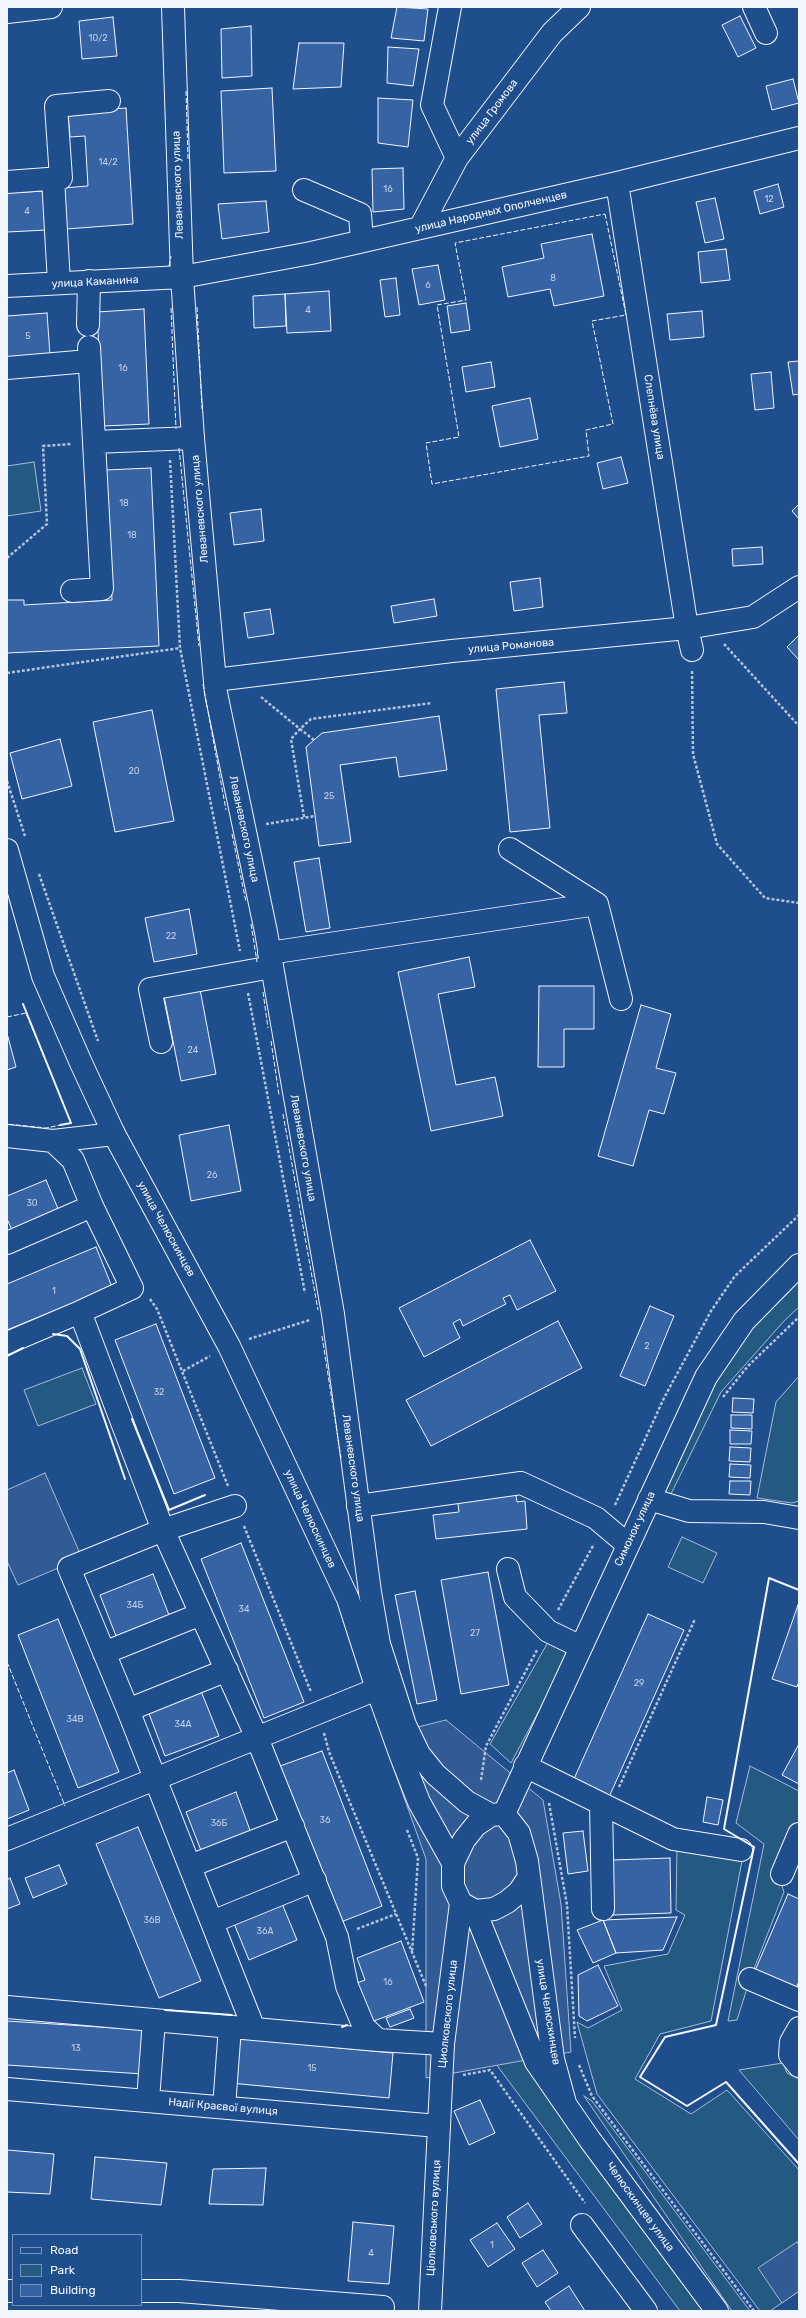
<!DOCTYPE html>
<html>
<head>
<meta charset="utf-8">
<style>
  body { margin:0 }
  #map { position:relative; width:806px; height:2318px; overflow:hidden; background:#1f4e8c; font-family:Rubik,sans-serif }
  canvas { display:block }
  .frame { position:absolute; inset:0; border:8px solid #f2f6ff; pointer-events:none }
  .legend { position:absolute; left:12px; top:2234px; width:130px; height:72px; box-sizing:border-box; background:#1f4e8c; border:1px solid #7391ba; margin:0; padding:5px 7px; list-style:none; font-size:12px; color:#f2f6ff }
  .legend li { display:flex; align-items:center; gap:8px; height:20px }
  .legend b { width:20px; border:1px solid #7391ba }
</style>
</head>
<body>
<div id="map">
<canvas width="806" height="2318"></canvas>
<div class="frame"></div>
<ul class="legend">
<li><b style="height:5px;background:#1f4e8c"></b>Road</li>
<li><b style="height:11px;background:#245a82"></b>Park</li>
<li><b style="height:11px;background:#3563a3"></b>Building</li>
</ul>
</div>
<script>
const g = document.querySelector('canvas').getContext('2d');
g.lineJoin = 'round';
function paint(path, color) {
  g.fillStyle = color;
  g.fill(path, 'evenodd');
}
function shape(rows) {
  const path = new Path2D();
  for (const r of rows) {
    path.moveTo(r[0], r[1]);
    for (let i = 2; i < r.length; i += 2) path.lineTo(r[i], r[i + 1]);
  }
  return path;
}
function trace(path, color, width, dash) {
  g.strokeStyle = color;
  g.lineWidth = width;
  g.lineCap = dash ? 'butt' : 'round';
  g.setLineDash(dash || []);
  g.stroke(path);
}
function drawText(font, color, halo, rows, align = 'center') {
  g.font = font + ' Rubik,sans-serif';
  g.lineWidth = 3;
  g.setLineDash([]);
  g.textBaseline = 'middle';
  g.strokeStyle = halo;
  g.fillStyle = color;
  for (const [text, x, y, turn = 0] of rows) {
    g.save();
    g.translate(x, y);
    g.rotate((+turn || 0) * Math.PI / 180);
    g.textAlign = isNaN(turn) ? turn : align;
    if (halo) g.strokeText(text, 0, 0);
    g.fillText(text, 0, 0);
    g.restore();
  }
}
const green = shape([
  [34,462,41,511,7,516,7,466,34,462],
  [799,1271,799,1307,784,1321,721,1392,669,1498,657,1494,710,1380,799,1271],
  [82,1368,96,1404,38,1426,24,1390,82,1368],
  [799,1376,799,1501,792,1503,757,1498,776,1402,799,1376],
  [682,1537,717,1553,703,1583,668,1567,682,1537],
  [551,1637,572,1649,511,1763,490,1744,551,1637],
  [750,1766,799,1791,799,1825,778,1874,784,1892,750,1979,737,2020,728,2021,764,1844,736,1823,750,1766],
  [677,1848,742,1861,711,2021,660,2034,635,2079,691,2114,727,2090,799,2170,799,2291,770,2311,760,2311,597,2094,577,2022,588,2028,622,2010,604,1966,668,1954,685,1915,676,1910,677,1848],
  [501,2026,708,2311,680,2311,487,2052,501,2026],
  [783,2063,787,2073,799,2079,799,2140,739,2070,783,2063],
  [584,2096,592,2101,750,2311,732,2311,584,2096]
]);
const parking = shape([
  [45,1473,82,1558,18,1585,7,1561,7,1490,45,1473],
  [446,1720,543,1800,561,1904,571,2052,426,2078,426,1859,382,1736,446,1720],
  [797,2242,799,2245,799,2291,782,2303,758,2268,797,2242]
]);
const building = shape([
  [397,7,428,9,424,41,391,38,397,7],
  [740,16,756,48,738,57,722,25,740,16],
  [113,17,117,56,82,59,79,21,113,17],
  [251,26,252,76,222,78,221,29,251,26],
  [299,43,344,43,341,87,293,89,299,43],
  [388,47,419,49,413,86,387,83,388,47],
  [793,79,799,103,772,110,766,86,793,79],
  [272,88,276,171,224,173,221,91,272,88],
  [378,98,413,100,408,147,378,143,378,98],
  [126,108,133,224,66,229,63,188,88,186,85,136,70,137,68,112,126,108],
  [403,168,404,209,373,212,372,169,403,168],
  [778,184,784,207,760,214,754,191,778,184],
  [45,191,47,230,7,232,7,193,45,191],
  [715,198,724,239,705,243,696,202,715,198],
  [266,201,269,232,222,239,218,204,266,201],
  [592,234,604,296,554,306,550,289,508,297,502,267,544,258,541,244,592,234],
  [726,249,730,280,701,283,698,252,726,249],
  [438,265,445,300,419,305,412,269,438,265],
  [396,278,400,315,385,317,380,280,396,278],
  [329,291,331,331,287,333,285,294,329,291],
  [285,294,286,326,254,328,253,296,285,294],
  [466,303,470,330,451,333,447,306,466,303],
  [144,309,149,424,103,426,97,312,144,309],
  [702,311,704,337,670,340,667,314,702,311],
  [47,313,50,355,7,358,7,316,47,313],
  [799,361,799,394,793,395,788,362,799,361],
  [491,362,495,387,466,392,462,367,491,362],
  [771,372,774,408,755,410,751,374,771,372],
  [530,398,538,439,500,447,492,406,530,398],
  [621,457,628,483,603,489,597,463,621,457],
  [151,468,159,646,7,653,7,600,24,600,24,605,112,600,106,470,151,468],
  [799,504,799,519,792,511,799,504],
  [261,509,264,541,234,545,230,513,261,509],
  [762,547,763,564,733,566,732,549,762,547],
  [540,578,543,607,514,611,510,582,540,578],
  [434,599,437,616,394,623,391,606,434,599],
  [270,609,274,634,248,638,244,613,270,609],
  [799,635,799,660,787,647,799,635],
  [564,682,567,713,539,715,550,828,510,832,496,689,564,682],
  [152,710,174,821,115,832,93,722,152,710],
  [439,716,447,770,399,777,396,757,340,765,351,842,319,846,306,747,322,733,439,716],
  [60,739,72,786,22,799,10,753,60,739],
  [319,858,330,928,306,932,294,862,319,858],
  [189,909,197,954,154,962,145,918,189,909],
  [469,957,475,987,438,994,456,1085,495,1077,503,1116,431,1131,398,972,469,957],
  [539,986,594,986,594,1029,564,1029,564,1067,538,1067,539,986],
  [200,989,216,1074,181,1081,164,996,200,989],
  [641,1005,671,1014,656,1068,676,1073,664,1114,649,1110,633,1166,598,1156,641,1005],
  [8,1037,16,1067,7,1070,7,1037,8,1037],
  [229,1125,241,1191,191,1201,179,1135,229,1125],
  [46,1180,59,1211,12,1230,7,1219,7,1196,46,1180],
  [530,1240,556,1291,517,1310,510,1295,503,1298,506,1304,463,1326,460,1319,453,1323,460,1338,424,1357,399,1308,530,1240],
  [96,1247,112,1287,7,1330,7,1284,96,1247],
  [650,1306,674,1316,645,1386,620,1376,650,1306],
  [558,1321,582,1368,431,1446,406,1400,558,1321],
  [156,1324,215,1478,174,1494,115,1340,156,1324],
  [733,1398,754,1399,753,1413,732,1412,733,1398],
  [731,1415,752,1415,752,1429,731,1428,731,1415],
  [730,1430,752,1431,751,1444,730,1444,730,1430],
  [730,1447,751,1448,750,1462,729,1461,730,1447],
  [730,1464,751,1465,750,1478,729,1477,730,1464],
  [730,1481,751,1481,750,1495,729,1494,730,1481],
  [515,1489,517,1502,525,1501,527,1529,436,1539,433,1515,459,1512,457,1496,515,1489],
  [241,1543,304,1702,264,1718,201,1559,241,1543],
  [488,1572,509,1685,461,1694,441,1580,488,1572],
  [153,1574,169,1615,116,1636,100,1595,153,1574],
  [415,1591,437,1700,417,1704,395,1595,415,1591],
  [798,1605,799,1681,797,1687,772,1679,798,1605],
  [648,1614,684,1630,609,1797,573,1781,648,1614],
  [58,1619,119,1772,78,1788,18,1635,58,1619],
  [201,1691,219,1736,165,1756,148,1711,201,1691],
  [799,1744,799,1784,782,1775,799,1744],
  [322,1751,382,1906,341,1922,280,1766,322,1751],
  [14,1770,29,1810,7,1819,7,1773,14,1770],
  [236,1792,251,1833,202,1853,186,1812,236,1792],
  [707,1797,723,1800,718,1825,703,1822,707,1797],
  [138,1827,201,1981,159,1998,96,1844,138,1827],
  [583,1831,588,1871,568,1874,563,1833,583,1831],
  [670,1858,671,1913,613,1915,612,1860,670,1858],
  [59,1865,67,1884,33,1898,25,1878,59,1865],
  [10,1878,20,1904,7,1909,7,1880,10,1878],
  [788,1894,799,1899,799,1981,795,1991,754,1973,788,1894],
  [281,1901,297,1940,249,1960,233,1921,281,1901],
  [677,1917,663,1950,616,1953,603,1920,677,1917],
  [603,1920,616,1953,593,1963,577,1930,603,1920],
  [401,1941,424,2002,366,2024,352,1985,365,1980,357,1958,401,1941],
  [598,1965,618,2006,587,2021,579,2016,578,1975,598,1965],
  [410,2009,414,2018,390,2027,386,2018,410,2009],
  [7,2021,146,2030,143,2074,7,2065,7,2021],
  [235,2038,393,2053,389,2098,230,2083,235,2038],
  [480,2100,495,2133,469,2145,454,2111,480,2100],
  [7,2150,54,2154,50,2194,7,2192,7,2150],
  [95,2157,167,2163,161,2205,91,2199,95,2157],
  [266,2168,263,2205,209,2204,213,2169,266,2168],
  [528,2203,542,2224,520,2238,507,2217,528,2203],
  [353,2222,394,2226,389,2284,348,2281,353,2222],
  [497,2223,515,2249,488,2267,470,2240,497,2223],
  [543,2250,558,2273,537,2287,522,2263,543,2250],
  [569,2286,585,2311,551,2311,545,2302,569,2286]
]);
const path = shape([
  [170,460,180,648,240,951],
  [7,558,47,524,43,446,72,444],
  [724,644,799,726],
  [692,671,693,754,717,844,765,898,799,903],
  [7,673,180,648],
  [261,697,300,729,291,739,304,817],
  [314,740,300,729,311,719,432,703],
  [7,781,25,836],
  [266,824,315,816],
  [39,874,98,1041],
  [248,993,305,1293],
  [150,1299,157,1309,228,1486],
  [249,1339,310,1320],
  [183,1371,210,1356],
  [723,1397,748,1366,799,1317],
  [615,1505,664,1398,711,1311,735,1276,799,1215],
  [244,1526,311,1692],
  [558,1610,594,1544],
  [324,1733,329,1752,426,1986],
  [481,1780,486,1746,537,1650],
  [619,1787,695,1619],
  [549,1803,567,1905,575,2038],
  [407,1830,418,1858,412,1953],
  [357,1929,396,1914],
  [579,2065,592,2096,754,2311],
  [463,2075,490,2070,585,2203]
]);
const minor = shape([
  [173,7,182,277,311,253,617,183,799,138],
  [450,7,432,105,457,158],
  [754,7,766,33],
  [7,12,51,7],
  [53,178,59,283],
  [7,182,61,178,56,106,109,101],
  [617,183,687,628,692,650],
  [304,190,360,214,362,241],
  [420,228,457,158,552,33,579,7],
  [88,325,89,281],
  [89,347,94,442],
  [7,368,89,361],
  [72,591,102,589,94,442,193,438],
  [215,680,452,651,687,628,753,617,799,587],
  [510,849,597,904,621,999],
  [269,953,597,904],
  [161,1042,150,989,272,967],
  [7,1136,53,1141],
  [92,1206,132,1288,80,1312,163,1530,257,1738,337,1937,347,1986,364,2027,378,2040],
  [7,1243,92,1206,73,1160,53,1141,114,1134],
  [7,1343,80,1312],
  [649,1499,689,1511,764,1512,799,1518],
  [235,1506,163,1530,69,1568,128,1710,254,2029],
  [358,1506,521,1483,596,1518,628,1545],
  [508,1569,515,1597,548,1631,581,1647],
  [104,1653,201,1614],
  [128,1710,227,1670],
  [525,1766,673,1839,741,1850],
  [601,1804,603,1909],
  [504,1814,706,1377,744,1321,799,1265],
  [7,1839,377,1689],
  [190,1866,293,1826],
  [782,1874,799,1834],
  [212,1922,315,1880],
  [750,1979,799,2000],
  [7,2007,378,2040,443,2044],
  [799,2028,791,2042,790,2055,799,2066],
  [7,2089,438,2126],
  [148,2100,154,2020],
  [224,2107,230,2027],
  [582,2225,646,2311],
  [7,2291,13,2291],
  [141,2291,179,2291,383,2307]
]);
const major = shape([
  [7,286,182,277,193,438,216,693,266,932,333,1314,370,1592,379,1644,405,1725,419,1754,435,1774,467,1802,491,1815],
  [7,850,43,976,81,1063,114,1134,229,1346,348,1599,377,1689,401,1756,419,1802,453,1863],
  [529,1877,519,1892,507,1902,494,1909,475,1911,461,1903,453,1886,453,1863,464,1840,476,1825,491,1815,504,1814,519,1833,527,1861,553,2059,565,2103],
  [475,1911,536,2062,590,2140,717,2311],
  [430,2311,443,2044,461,1903]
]);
const fence = shape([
  [186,91,188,159],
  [605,214,626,315,592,321,613,424,586,430,589,456,432,484,426,443,459,437,437,305,466,300,455,243,605,214],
  [169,266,171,256],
  [197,307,202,409],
  [171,308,176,429],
  [179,448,199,646],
  [203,684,226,810],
  [232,834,246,902],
  [251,924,257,962],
  [263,992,268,1028],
  [7,1017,26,1013,71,1123,46,1128,7,1124],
  [271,1041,279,1095],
  [283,1114,318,1310],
  [322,1336,341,1458],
  [7,1662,65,1806]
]);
const wall = shape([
  [23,1004,71,1123,60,1125],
  [53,1334,67,1336,80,1349,125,1479],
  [7,1356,23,1348],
  [132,1419,169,1510,205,1495],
  [799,1590,769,1578,724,1829,754,1847,716,2025,665,2037,640,2077,687,2106,726,2082,799,2164],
  [165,2010,232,2015],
  [342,2027,347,2025]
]);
const numberNames = [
  ["10/2",98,38],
  ["14/2",108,162],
  ["16",388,189],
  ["12",769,199],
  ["4",27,211],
  ["8",553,278],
  ["6",428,285],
  ["4",308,310],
  ["5",28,336],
  ["16",123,368],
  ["18",124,503],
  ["18",132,535],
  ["20",134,771],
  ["25",329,796],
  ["22",171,936],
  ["24",193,1050],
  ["26",212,1175],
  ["30",32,1203],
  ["1",54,1291],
  ["2",647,1346],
  ["32",159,1392],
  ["34Б",135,1605],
  ["34",244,1609],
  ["27",475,1633],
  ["29",639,1683],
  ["34В",75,1719],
  ["34А",183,1724],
  ["36",325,1820],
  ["36Б",219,1823],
  ["36В",152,1920],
  ["36А",265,1931],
  ["16",388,1982],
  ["13",76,2048],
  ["15",312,2068],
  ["1",492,2245],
  ["4",371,2253]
];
const streetNames = [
  ["улица Громова",492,112,-53],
  ["Леваневского улица",178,185,-92],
  ["улица Народных Ополченцев",491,212,-13],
  ["улица Каманина",95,282,-3],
  ["Слепнёва улица",654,417,81],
  ["Леваневского улица",200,509,-95],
  ["улица Романова",511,646,-5],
  ["Леваневского улица",244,829,78],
  ["Леваневского улица",303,1148,80],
  ["улица Челюскинцев",166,1229,61],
  ["Леваневского улица",353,1468,82],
  ["улица Челюскинцев",310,1519,65],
  ["Симонок улица",635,1529,-65],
  ["улица Челюскинцев",548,2012,81],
  ["Циолковского улица",448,2014,-84],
  ["Надії Краєвої вулиця",223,2107,5],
  ["Челюскинцев улица",640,2207,54],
  ["Ціолковського вулиця",434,2218,-87]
];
paint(green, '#245a82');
trace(green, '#a8bbd7', 1);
paint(parking, '#305b95');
trace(parking, '#a8bbd7', 1);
paint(building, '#3563a3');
trace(building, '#f2f6ff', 1);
trace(minor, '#f2f6ff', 24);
trace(major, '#f2f6ff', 24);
trace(path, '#b3c4dc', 2.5, [3, 2]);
trace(minor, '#1f4e8c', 22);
trace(major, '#1f4e8c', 22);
trace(fence, '#f2f6ff', 1, [5, 2]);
trace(wall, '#f2f6ff', 2);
drawText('9px', '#c3d1e8', null, numberNames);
drawText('11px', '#f2f6ff', '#1f4e8c', streetNames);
</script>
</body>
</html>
